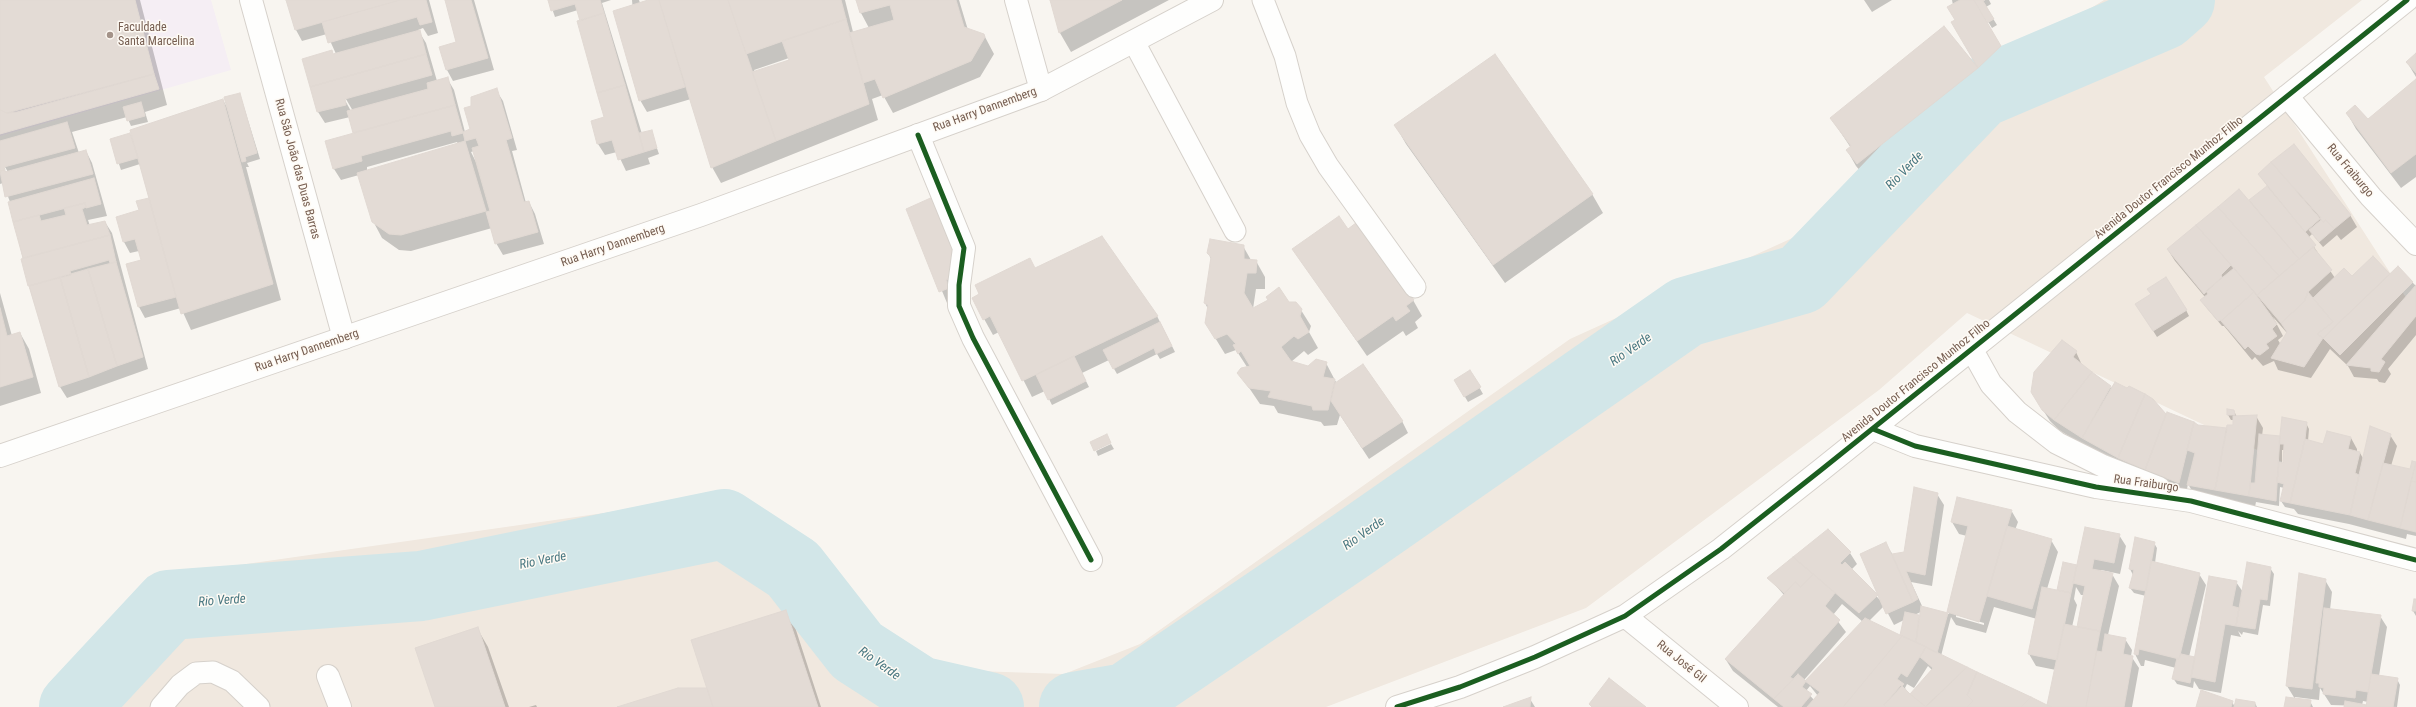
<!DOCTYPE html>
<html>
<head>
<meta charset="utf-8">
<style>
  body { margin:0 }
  canvas { display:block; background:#f8f5f0 }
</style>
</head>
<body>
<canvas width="2416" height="707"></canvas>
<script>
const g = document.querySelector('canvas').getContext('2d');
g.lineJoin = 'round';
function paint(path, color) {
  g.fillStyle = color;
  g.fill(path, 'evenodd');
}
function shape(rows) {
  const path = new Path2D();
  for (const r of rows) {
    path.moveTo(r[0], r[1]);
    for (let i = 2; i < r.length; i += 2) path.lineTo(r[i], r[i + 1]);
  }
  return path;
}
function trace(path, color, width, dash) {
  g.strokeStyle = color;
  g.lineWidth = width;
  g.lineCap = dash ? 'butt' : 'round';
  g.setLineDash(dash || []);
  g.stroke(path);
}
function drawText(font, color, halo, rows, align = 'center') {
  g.font = font + ' "Roboto Condensed",sans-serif';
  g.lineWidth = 3;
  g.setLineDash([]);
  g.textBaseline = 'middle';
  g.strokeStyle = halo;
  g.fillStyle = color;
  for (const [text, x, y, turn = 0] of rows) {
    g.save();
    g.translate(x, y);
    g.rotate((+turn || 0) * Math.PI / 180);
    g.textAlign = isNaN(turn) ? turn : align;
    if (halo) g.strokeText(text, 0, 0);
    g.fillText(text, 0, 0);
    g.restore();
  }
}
const residential = shape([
  [2104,0,2362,0,2264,77,2416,313,2416,525,1967,313,1879,390,1586,608,1326,707,60,707,132,624,169,575,667,504,725,525,888,668,1064,674,1140,644,1570,339,1799,235,1970,83]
]);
const education = shape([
  [0,0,211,0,231,70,0,136]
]);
const shadow = shape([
  [0,0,140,0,167,105,145,112,148,122,131,126,127,117,72,132,79,153,86,151,92,163,107,216,88,220,90,226,105,222,112,233,148,369,67,398,60,387,29,286,10,202,3,183,0,184],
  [2,162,8,172,6,172,0,163],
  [290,0,429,0,438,33,428,36,423,28,418,30,426,43,437,81,447,78,454,90,465,132,471,130,472,107,496,90,503,101,517,150,512,151,526,203,529,202,535,214,544,244,503,255,496,243,492,228,411,251,399,250,382,238,373,221,359,175,341,180,334,169,326,142,354,134,350,117,325,123,318,112,304,60,336,54,327,34,302,41,296,30],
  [343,94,353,111,351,111,342,95],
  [457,142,458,144,367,171,367,167],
  [474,151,476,162,471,152],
  [446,0,474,0,494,70,453,81,447,70,441,48,458,43],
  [549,0,611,0,602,3,642,134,651,131,659,154,648,158,650,164,626,171,617,152,605,155,598,144,606,118,578,10,555,17],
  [632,0,639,0,640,3,651,0,845,0,853,32,869,28,861,13,857,0,959,0,968,30,984,35,994,54,980,77,893,113,883,95,872,99,878,120,721,183,712,167,691,99,647,112,640,100],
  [789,58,790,60,755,72,754,70],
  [1051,0,1169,0,1071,52,1060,33],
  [1864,0,1892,0,1872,12],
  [1952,0,1972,0,2007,59,1984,80,1986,84,1867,179,1856,166,1847,150,1851,148,1831,118,1944,28,1981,71,1953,22,1956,21],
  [1975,0,1989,0,1991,4,1986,7,1997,25,1992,28],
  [1495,55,1592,194,1603,213,1505,283,1406,144,1395,125],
  [2416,55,2416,77,2407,62],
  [2416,81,2416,177,2401,188,2356,129,2347,113,2368,121],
  [240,94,260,159,247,163,249,167,246,167,281,300,191,330,181,308,145,318,139,307,142,261,139,251,130,253,124,242,117,218,140,211,150,202,140,164,121,170,111,140,130,134,133,139,223,100,228,109],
  [2259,174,2350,215,2357,227,2341,240,2337,235,2323,247,2312,234,2308,238,2335,278,2390,275,2412,282,2416,286,2416,335,2388,369,2391,374,2385,383,2379,382,2377,379,2354,377,2348,366,2330,349,2311,378,2278,370,2274,361,2263,366,2255,357,2252,360,2224,326,2222,326,2205,306,2202,300,2205,297,2175,261,2168,250,2249,202,2268,187],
  [2273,317,2287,333,2281,345,2278,340,2283,336],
  [908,209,965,267,955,299,947,303],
  [1348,230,1413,300,1422,316,1415,322,1418,328,1406,336,1403,331,1367,356,1293,249],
  [1243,246,1251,260,1256,261,1265,277,1265,289,1256,289,1253,309,1288,303,1301,310,1311,326,1309,332,1318,348,1308,355,1304,351,1291,362,1308,367,1326,363,1337,384,1402,421,1408,433,1369,459,1340,415,1337,425,1324,426,1321,422,1278,413,1274,406,1260,404,1239,373,1247,367,1236,350,1225,354,1206,323,1208,309,1205,303,1211,259,1208,253],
  [1036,269,1157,316,1175,352,1160,359,1157,354,1117,374,1109,360,1082,373,1089,387,1052,405,1045,391,1032,397,999,332,993,335,973,299],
  [0,293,12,336,20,333,29,349,41,393,0,406],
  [2152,295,2186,310,2189,316,2157,337,2140,310],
  [2076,352,2082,365,2111,388,2115,383,2152,400,2166,414,2198,426,2228,429,2234,426,2234,420,2231,420,2228,415,2234,411,2237,417,2256,416,2263,428,2262,436,2281,438,2306,423,2309,429,2308,441,2324,445,2351,438,2357,449,2357,452,2360,453,2364,460,2390,435,2397,446,2391,466,2410,471,2416,462,2416,536,2407,534,2406,539,2349,524,2298,514,2294,509,2285,507,2281,501,2284,488,2280,487,2279,506,2256,502,2255,507,2195,496,2188,484,2186,494,2115,465,2059,430,2050,421,2039,404],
  [2282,450,2285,450,2284,464,2282,464],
  [1470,371,1483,394,1468,402,1455,380],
  [1111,444,1114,449,1098,456,1096,451],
  [1937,494,1944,505,1932,586,1911,582,1923,608,1949,614,1967,536,1959,534,1952,522,2011,510,2018,522,2015,530,2051,540,2058,552,2047,589,2058,591,2064,563,2076,566,2119,535,2126,546,2120,574,2101,570,2100,572,2112,574,2119,586,2108,635,2125,639,2132,650,2131,656,2139,668,2132,707,1778,707,1733,671,1726,660,1784,595,1769,578,1828,530,1850,553,1857,564,1851,570,1880,600,1886,544,1893,555,1905,553],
  [2076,587,2081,595,2084,595,2077,628,2072,627,2077,605,2074,599],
  [1842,604,1863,622,1805,682,1804,680,1846,632,1833,615],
  [1884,606,1894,625,1904,620,1900,636,1869,621],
  [1994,607,2037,619,2029,654,2036,666,2056,670,2048,706,1941,656,1951,617,1956,625,1986,633],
  [1921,612,1920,619,1914,615],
  [1956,615,1984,623,1984,625,1956,617],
  [1928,666,1932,670,1910,695,1905,688,1907,684,1914,688],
  [1810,686,1818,696,1814,700,1806,691],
  [2154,543,2157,548,2155,563,2199,574,2206,585,2189,657,2195,658,2236,582,2243,592,2270,568,2274,574,2270,606,2263,605,2258,635,2243,632,2242,635,2238,631,2241,637,2231,635,2221,693,2199,689,2194,681,2193,688,2177,684,2173,678,2176,668,2145,660,2144,666,2141,666,2135,654,2146,596,2134,593,2130,588,2133,575,2130,569],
  [2325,580,2332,592,2330,610,2380,616,2387,627,2379,676,2397,679,2400,685,2397,707,2331,705,2320,688,2319,700,2295,697,2295,699,2310,701,2313,707,2286,707,2295,699,2287,686],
  [2363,701,2368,702,2367,706,2362,705],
  [2416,600,2416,616,2413,611],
  [786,611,795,627,821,707,617,707,708,689],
  [477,628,488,647,509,707,437,707],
  [1530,699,1535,707,1506,707],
  [2232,702,2235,707,2255,703,2257,707,2197,707],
  [536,705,537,707,529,707]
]);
const river = shape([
  [74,707,169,605,421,586,724,524,793,569,857,651,919,691,989,707],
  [1074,707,1126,698,1353,544,1686,312,1801,279,1980,93,2163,15,2180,0]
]);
const building = shape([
  [0,0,135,0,154,74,7,113,0,110,0,0],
  [286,0,400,0,295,30,286,0],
  [400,0,426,0,432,22,420,25,417,17,328,43,322,22,400,0],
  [445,0,471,0,488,58,446,70,439,47,456,42,445,0],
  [548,0,600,0,604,13,580,21,575,4,551,11,548,0],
  [648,0,659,0,685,87,639,101,613,11,648,0],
  [659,0,728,0,776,141,711,168,659,0],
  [728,0,841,0,846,19,746,54,728,0],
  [856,0,956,0,964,27,984,34,985,37,971,61,883,98,875,79,863,83,849,33,894,20,890,5,860,13,856,0],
  [1050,0,1122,0,1059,33,1050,0],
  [1960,0,1974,0,2001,46,1978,68,1951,22,1955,20,1947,7,1960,0],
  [1974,0,1985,0,1983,1,1994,19,1987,23,1974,0],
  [604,13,625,85,597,93,577,21,604,13],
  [846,19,869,104,776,141,752,72,789,60,782,41,846,19],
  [1944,26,1978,68,1857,164,1846,150,1851,146,1830,118,1944,26],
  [420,30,426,54,310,87,302,59,332,50,333,54,420,30],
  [2416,53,2416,73,2406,62,2416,53],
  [426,54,432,75,345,99,346,105,317,112,310,87,426,54],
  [1495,54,1593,194,1493,265,1394,125,1495,54],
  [154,74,159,89,0,134,0,110,7,113,17,112,154,74],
  [448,77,455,105,353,133,347,111,428,89,427,83,448,77],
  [2416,79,2416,154,2391,173,2346,113,2355,105,2368,119,2416,79],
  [625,85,644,152,618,160,612,140,597,144,591,121,604,117,597,93,625,85],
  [497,88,512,138,506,140,524,202,529,201,538,232,495,244,486,212,490,211,472,148,479,146,476,138,465,141,463,132,470,129,464,108,471,106,471,97,497,88],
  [240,93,257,153,245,157,246,161,242,162,224,97,240,93],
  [223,99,273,284,181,314,130,130,223,99],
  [141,102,145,116,127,121,123,107,141,102],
  [455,105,463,133,452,136,451,131,361,156,362,161,333,169,325,141,455,105],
  [67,122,75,148,4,167,5,170,0,171,0,141,67,122],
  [652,130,657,148,644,152,639,133,652,130],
  [130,133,138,158,117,164,110,139,130,133],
  [465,141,486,211,401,235,389,234,372,222,357,173,465,141],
  [2294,144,2351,215,2334,229,2326,220,2323,222,2271,162,2294,144],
  [86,150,93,174,5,197,0,171,5,170,5,172,86,150],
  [2271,162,2321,218,2305,232,2258,174,2271,162],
  [94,178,101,204,86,208,85,203,13,222,8,202,94,178],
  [2267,186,2316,245,2299,259,2249,200,2267,186],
  [2239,189,2299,259,2279,276,2218,207,2239,189],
  [935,196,959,254,959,274,946,280,949,288,939,292,906,209,935,196],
  [149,198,176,297,138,307,126,264,141,260,135,239,123,242,116,217,139,210,136,201,149,198],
  [85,203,86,207,82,209,87,225,105,221,110,235,23,258,13,222,39,215,41,221,66,215,64,208,85,203],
  [2218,207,2279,276,2257,295,2196,225,2218,207],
  [1339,216,1348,229,1361,219,1382,256,1414,300,1406,306,1410,311,1396,321,1393,316,1357,341,1292,249,1339,216],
  [2321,220,2323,222,2326,220,2334,229,2319,242,2309,230,2321,220],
  [2196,225,2231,265,2221,275,2222,277,2204,294,2167,249,2196,225],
  [110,235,116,262,110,263,109,260,70,271,71,275,28,286,21,259,110,235],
  [1102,236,1158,316,1022,381,990,316,983,320,972,298,979,294,975,285,1030,258,1035,268,1102,236],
  [1210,239,1244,245,1244,259,1257,260,1256,273,1247,273,1244,293,1253,308,1268,300,1266,297,1279,287,1289,302,1296,302,1302,309,1300,316,1309,332,1298,339,1294,336,1281,347,1291,361,1308,366,1316,359,1327,362,1323,377,1335,379,1328,410,1313,410,1312,406,1268,397,1271,391,1249,388,1237,373,1241,368,1250,366,1241,351,1238,354,1233,345,1236,344,1227,334,1215,339,1205,323,1208,305,1204,303,1211,257,1207,253,1210,239],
  [2313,247,2332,270,2308,292,2304,302,2281,323,2257,295,2313,247],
  [2373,256,2390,274,2323,338,2317,334,2333,322,2313,298,2344,268,2352,276,2373,256],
  [116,262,143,357,117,366,88,269,116,262],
  [2398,266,2413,282,2340,355,2323,338,2398,266],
  [2234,268,2254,292,2222,320,2218,321,2200,300,2208,294,2206,291,2234,268],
  [88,269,117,366,89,377,60,277,88,269],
  [60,277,89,377,59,387,29,286,60,277],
  [2166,277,2187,310,2153,331,2135,304,2151,294,2147,289,2166,277],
  [2416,285,2416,316,2381,359,2385,362,2379,372,2371,371,2371,368,2346,365,2416,285],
  [2254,292,2277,324,2272,329,2277,336,2266,344,2269,348,2260,355,2256,354,2248,346,2245,349,2221,321,2254,292],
  [2308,292,2333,322,2317,334,2323,338,2304,367,2271,358,2287,332,2281,323,2304,302,2308,292],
  [0,308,7,336,20,332,33,377,0,387,0,308],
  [1160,322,1172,346,1156,354,1154,348,1113,369,1103,350,1160,322],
  [2062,340,2077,351,2073,357,2092,372,2054,420,2042,410,2031,392,2034,372,2062,340],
  [1074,356,1086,381,1048,400,1036,375,1074,356],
  [1363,364,1403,421,1362,448,1331,401,1335,383,1363,364],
  [1470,370,1481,387,1464,397,1454,380,1470,370],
  [2092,372,2111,386,2082,438,2054,420,2092,372],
  [2115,382,2127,388,2129,386,2145,394,2118,458,2082,438,2115,382],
  [2145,394,2153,399,2166,414,2145,470,2118,458,2145,394],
  [2227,409,2234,410,2235,415,2227,415,2227,409],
  [2167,412,2194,422,2179,483,2145,470,2167,412],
  [2257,415,2249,496,2215,490,2227,425,2233,425,2233,416,2257,415],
  [2282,417,2307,422,2305,439,2290,503,2280,501,2284,484,2277,482,2279,462,2283,463,2284,444,2279,444,2282,417],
  [2194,422,2198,425,2227,428,2215,490,2187,485,2195,453,2187,450,2194,422],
  [2370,426,2391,434,2368,520,2350,515,2370,426],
  [2327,431,2351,437,2348,449,2360,452,2355,473,2359,475,2350,515,2290,503,2305,439,2323,444,2327,431],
  [1107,434,1111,443,1094,451,1090,442,1107,434],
  [2259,434,2280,436,2276,501,2249,496,2250,483,2255,483,2259,434],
  [2412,461,2416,462,2400,528,2368,520,2383,463,2410,469,2412,461],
  [2416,462,2416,482,2411,481,2416,462],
  [2411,481,2416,482,2416,532,2400,528,2411,481],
  [1914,487,1938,493,1925,575,1906,571,1918,599,1913,602,1892,554,1904,552,1914,487],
  [1957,497,2012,510,1979,622,1947,612,1968,526,1951,522,1957,497],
  [2007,526,2052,539,2032,609,1987,596,2007,526],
  [2085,527,2120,534,2114,563,2094,559,2092,569,2113,573,2100,631,2077,627,2085,586,2073,583,2085,527],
  [1828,529,1851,552,1840,563,1842,565,1845,562,1878,595,1859,613,1793,557,1828,529],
  [2135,537,2155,542,2146,591,2129,588,2134,570,2129,569,2135,537],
  [1886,542,1913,602,1886,614,1860,554,1886,542],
  [1793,557,1813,574,1801,587,1795,582,1784,593,1767,578,1793,557],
  [2151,561,2200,573,2179,659,2139,649,2138,655,2134,654,2151,561],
  [2063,562,2077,565,2071,593,2057,590,2063,562],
  [2247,562,2271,567,2267,600,2260,599,2255,629,2236,626,2247,562],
  [2299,573,2326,579,2312,689,2286,686,2299,573],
  [1813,574,1835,593,1825,606,1840,620,1790,677,1793,679,1774,699,1725,659,1795,582,1801,587,1813,574],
  [2209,576,2237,581,2232,606,2239,608,2236,626,2225,624,2215,682,2191,677,2209,576],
  [2042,587,2071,593,2057,660,2028,654,2042,587],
  [2414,599,2416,599,2416,611,2412,611,2414,599],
  [1921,606,1948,613,1937,653,1916,642,1921,606],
  [2324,608,2381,615,2368,692,2356,690,2355,698,2323,694,2324,688,2319,687,2319,683,2316,683,2324,608],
  [786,610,818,707,713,707,691,640,786,610],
  [1905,612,1919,615,1916,642,1900,635,1905,612],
  [1865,618,1902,636,1843,707,1807,707,1820,692,1805,681,1865,618],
  [2064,624,2100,631,2086,707,2052,707,2047,705,2064,624],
  [478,627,505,707,435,707,415,648,478,627],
  [2105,634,2126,638,2123,654,2133,656,2124,707,2086,707,2097,651,2102,652,2105,634],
  [1902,636,1926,647,1907,677,1901,673,1897,679,1904,684,1884,705,1886,707,1843,707,1902,636],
  [1926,647,1967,667,1926,707,1910,694,1933,668,1920,657,1926,647],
  [2181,654,2195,657,2190,683,2172,679,2177,658,2179,659,2181,654],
  [1967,667,1977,672,1967,695,1973,701,1967,707,1925,707,1967,667],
  [1977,672,2001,683,2031,697,2021,707,1967,707,1973,701,1967,695,1977,672],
  [1798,674,1806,681,1802,687,1812,694,1801,707,1784,707,1774,699,1798,674],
  [2371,674,2398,678,2393,707,2366,707,2371,674],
  [1609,678,1646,707,1592,707,1589,704,1609,678],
  [1901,685,1910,694,1926,707,1886,707,1884,705,1901,685],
  [678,688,707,688,713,707,617,707,678,688],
  [2201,690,2233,701,2231,707,2196,707,2201,690],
  [1531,697,1530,707,1503,707,1531,697],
  [2031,697,2047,705,2052,707,2021,707,2031,697],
  [2286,697,2311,700,2310,707,2284,707,2286,697],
  [2236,699,2255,702,2255,707,2234,707,2236,699],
  [2345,701,2367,705,2366,707,2344,707,2345,701]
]);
const service = shape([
  [1263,0,1285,56,1297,103,1310,135,1328,166,1415,287],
  [1134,42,1235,231],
  [161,707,180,685,196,673,213,672,232,681,259,707]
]);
const minor = shape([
  [1016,0,1041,90],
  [2287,96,2371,197,2416,244],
  [918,135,964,248,959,285,959,306,973,338,1091,560],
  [1971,348,1991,384,2017,412,2057,443,2103,466,2159,488],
  [1873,429,1915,446,2096,487,2191,501,2416,560],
  [1625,616,1737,707],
  [328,676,340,707],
  [1397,707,1460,687,1535,657,1625,616,1721,549,1821,470,2407,0]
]);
const tertiary = shape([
  [251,0,344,338]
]);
const secondary = shape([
  [0,456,701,215,1041,90,1212,0]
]);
const cycleway = shape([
  [918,135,964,248,959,285,959,306,973,338,1091,560],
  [1873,429,1915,446,2096,487,2191,501,2416,560],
  [1397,707,1460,687,1535,657,1625,616,1721,549,1821,470,2407,0]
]);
const markers = [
  [110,35,4,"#a49389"]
];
const poiNames = [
  ["Faculdade",118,28],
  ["Santa Marcelina",118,42]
];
const streetNames = [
  ["Rua Harry Dannemberg",985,110,-20],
  ["Rua São João das Duas Barras",297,169,75],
  ["Rua Fraiburgo",2350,171,50],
  ["Avenida Doutor Francisco Munhoz Filho",2169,178,-39],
  ["Rua Harry Dannemberg",613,246,-19],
  ["Rua Harry Dannemberg",307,351,-19],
  ["Avenida Doutor Francisco Munhoz Filho",1916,381,-39],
  ["Rua Fraiburgo",2146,484,8],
  ["Rua José Gil",1681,662,39]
];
const waterNames = [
  ["Rio Verde",1905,171,-46],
  ["Rio Verde",1631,350,-35],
  ["Rio Verde",1364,534,-35],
  ["Rio Verde",543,561,-11],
  ["Rio Verde",222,601,-4],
  ["Rio Verde",879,664,35]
];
paint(residential, '#f0e8df');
paint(education, '#f5eef4');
paint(shadow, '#0003');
trace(river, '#d2e6e8', 70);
paint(building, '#e3dbd5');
trace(building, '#e1d9d3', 1);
trace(service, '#d6d1cb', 23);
trace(minor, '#d6d1cb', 24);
trace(tertiary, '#d6d1cb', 24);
trace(secondary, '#d6d1cb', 24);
trace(service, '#fefefd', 21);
trace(minor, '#fefefd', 22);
trace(tertiary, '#fefefd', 22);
trace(secondary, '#fefefd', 22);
trace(cycleway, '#1b5e20', 5);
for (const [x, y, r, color] of markers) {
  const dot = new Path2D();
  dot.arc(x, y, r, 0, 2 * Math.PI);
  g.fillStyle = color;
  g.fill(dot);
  trace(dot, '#fefaf4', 1.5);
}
drawText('12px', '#765e51', '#fefaf4', poiNames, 'left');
drawText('12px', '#765e51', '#fefaf4', streetNames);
drawText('italic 13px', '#487780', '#fefaf4', waterNames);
</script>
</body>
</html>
